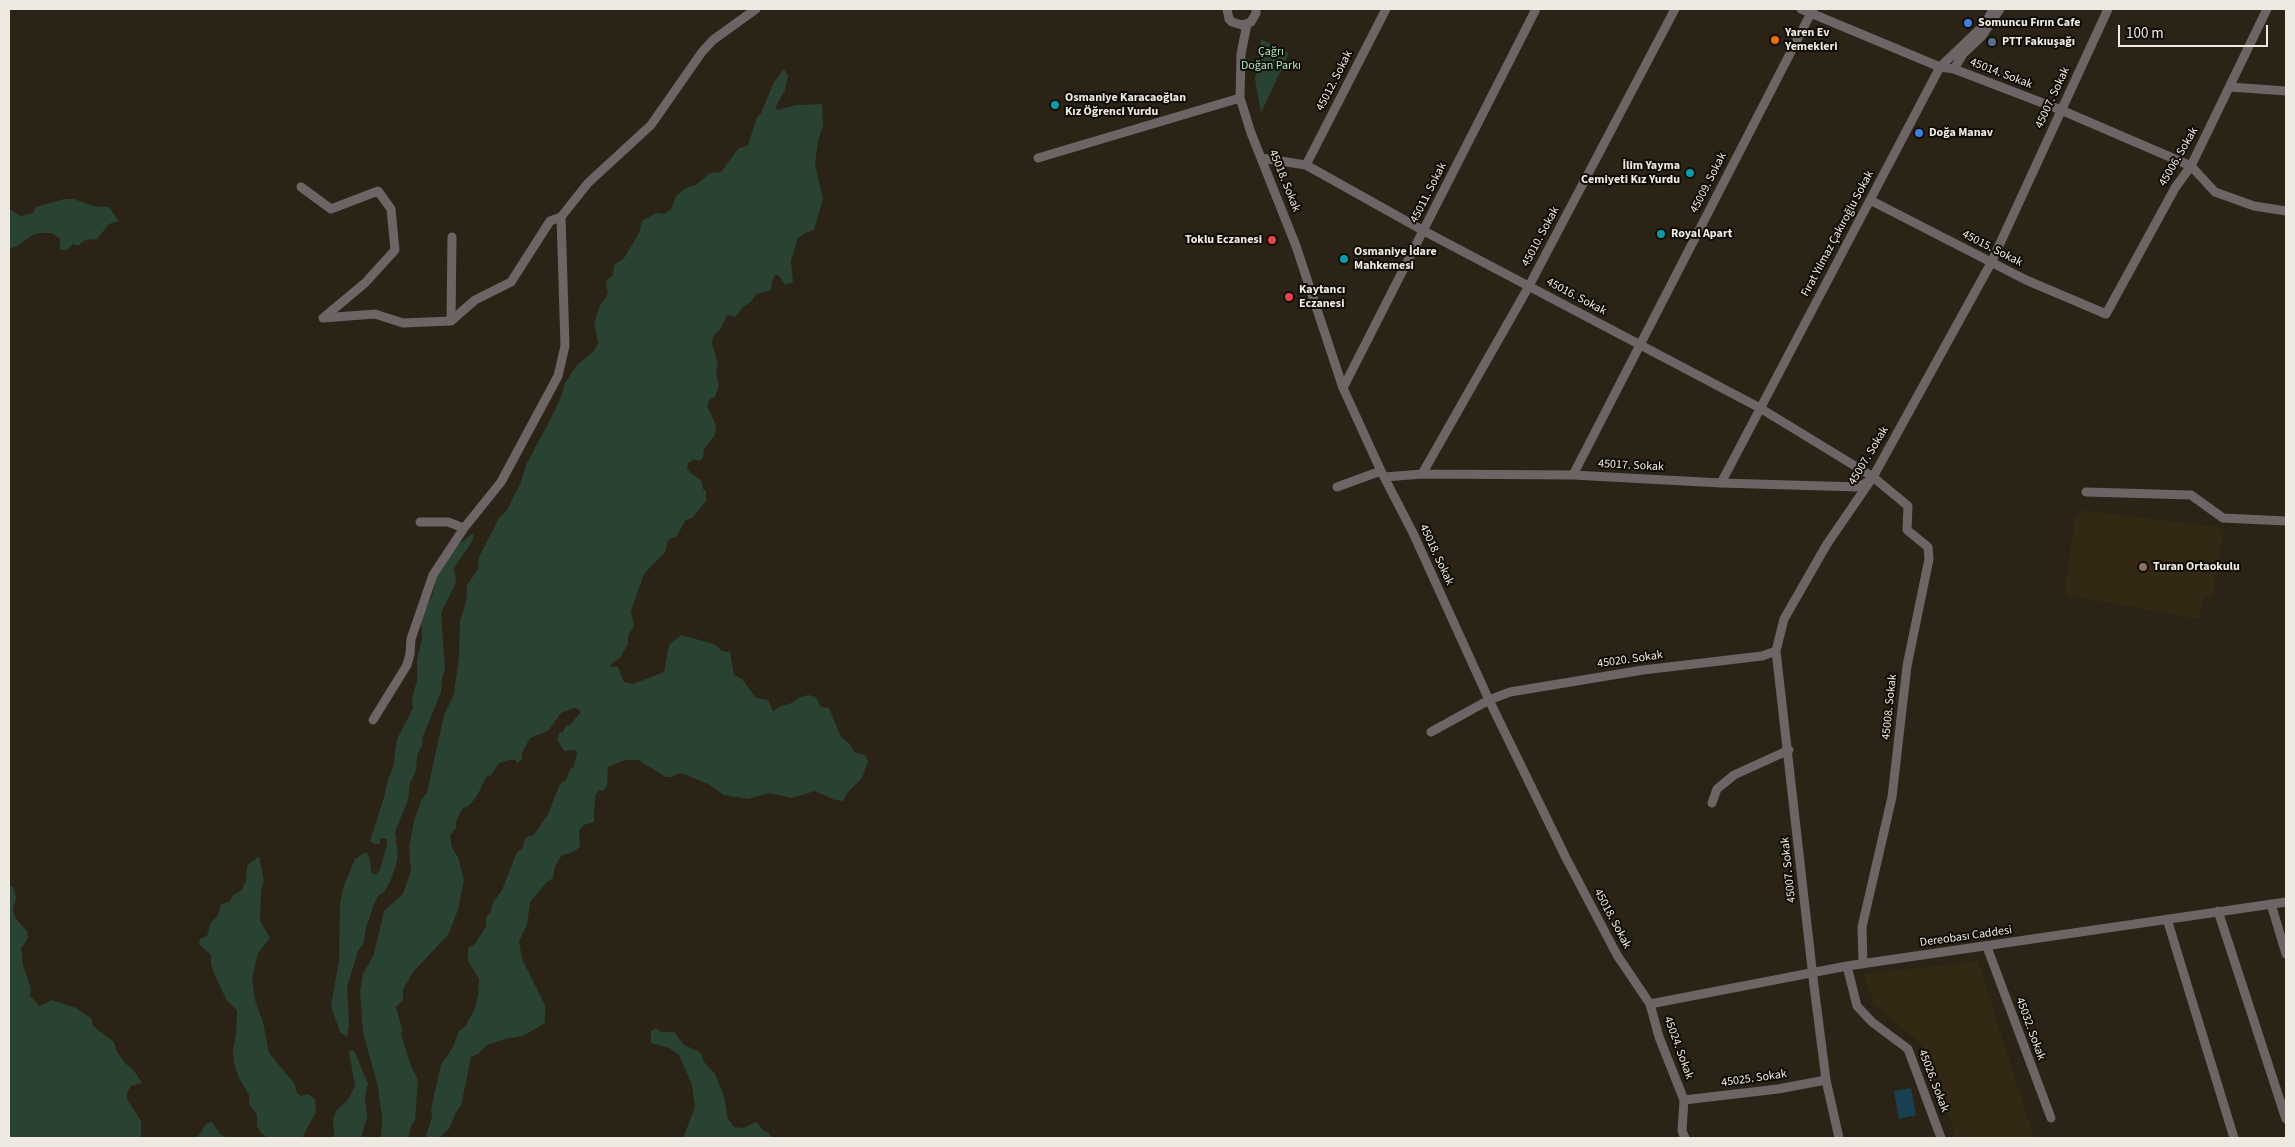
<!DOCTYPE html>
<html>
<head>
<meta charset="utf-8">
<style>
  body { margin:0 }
  #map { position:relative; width:2295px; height:1147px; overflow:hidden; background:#2a2316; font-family:"Source Sans 3",sans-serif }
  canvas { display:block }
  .frame { position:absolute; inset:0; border:10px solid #eeeae1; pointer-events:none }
  .scale { position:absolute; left:2118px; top:25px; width:150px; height:22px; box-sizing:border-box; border:2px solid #eeeae1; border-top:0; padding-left:6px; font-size:15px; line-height:18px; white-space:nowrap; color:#eeeae1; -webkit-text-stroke:4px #100d07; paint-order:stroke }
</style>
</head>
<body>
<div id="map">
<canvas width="2295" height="1147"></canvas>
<div class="frame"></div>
<div class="scale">100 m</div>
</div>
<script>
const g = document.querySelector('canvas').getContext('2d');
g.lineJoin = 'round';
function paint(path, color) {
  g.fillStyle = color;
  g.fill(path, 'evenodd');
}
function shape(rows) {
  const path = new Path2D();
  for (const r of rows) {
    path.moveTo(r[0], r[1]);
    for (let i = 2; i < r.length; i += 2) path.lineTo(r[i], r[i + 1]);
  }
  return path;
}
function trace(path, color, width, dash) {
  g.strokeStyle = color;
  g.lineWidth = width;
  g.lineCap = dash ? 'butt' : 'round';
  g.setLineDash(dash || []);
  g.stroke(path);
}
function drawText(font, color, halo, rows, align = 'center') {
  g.font = font + ' "Source Sans 3",sans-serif';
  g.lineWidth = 4;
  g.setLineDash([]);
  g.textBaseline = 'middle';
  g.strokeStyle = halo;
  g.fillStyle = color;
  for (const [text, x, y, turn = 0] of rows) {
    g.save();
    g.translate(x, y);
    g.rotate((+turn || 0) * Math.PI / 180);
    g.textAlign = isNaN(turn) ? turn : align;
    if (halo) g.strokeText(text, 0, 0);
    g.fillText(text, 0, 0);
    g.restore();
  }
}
const built = shape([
  [2084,510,2217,527,2224,530,2212,599,2204,597,2198,619,2066,595,2066,579,2076,515],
  [1978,961,2034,1138,1955,1138,1937,1076,1921,1044,1874,1004,1863,974]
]);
const green = shape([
  [1261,39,1289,53,1261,113,1255,79],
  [784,69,788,76,785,90,776,106,777,110,797,105,822,104,823,125,818,141,815,164,823,199,814,230,805,233,798,238,791,261,793,282,785,285,779,276,775,275,772,281,771,290,756,294,751,302,744,306,735,317,727,315,720,330,713,336,712,344,718,363,716,373,719,386,715,397,710,399,707,406,716,425,715,435,704,449,703,458,699,461,694,459,688,463,687,469,693,475,701,480,703,489,706,491,706,501,693,517,685,521,677,536,668,540,665,552,644,574,631,611,634,627,628,635,628,644,620,658,611,664,611,667,618,667,624,682,633,684,664,672,669,645,681,635,714,644,722,651,730,652,734,675,742,679,756,698,768,700,773,711,781,706,792,703,798,698,808,695,816,697,821,707,829,708,841,737,850,744,854,752,865,755,868,761,862,778,848,792,843,801,835,800,815,791,792,798,769,793,748,799,724,795,708,784,684,774,679,773,672,777,666,777,638,760,625,760,608,767,607,786,604,790,598,791,595,796,594,822,584,825,579,830,580,847,571,853,562,855,555,866,553,878,546,883,530,902,527,925,519,941,522,959,545,1005,545,1023,523,1036,505,1039,487,1045,478,1054,471,1057,461,1106,456,1112,449,1129,439,1138,427,1138,426,1135,432,1118,431,1109,441,1065,453,1047,459,1031,465,1027,475,1008,478,995,479,979,468,961,468,948,475,944,486,926,486,917,491,912,492,904,502,890,517,852,522,849,526,837,534,835,548,814,560,784,566,780,570,769,573,768,577,753,575,750,564,751,557,739,559,733,563,732,566,726,570,725,580,713,579,709,574,708,561,713,548,731,530,738,522,753,522,760,517,763,515,760,510,760,499,763,491,775,486,777,478,794,470,805,462,809,456,822,456,828,450,835,452,848,458,857,464,880,458,910,448,935,413,972,403,990,403,1000,396,1007,402,1029,401,1034,411,1066,418,1080,415,1120,412,1124,408,1138,381,1138,382,1118,378,1087,363,1032,360,991,363,974,374,954,384,911,403,894,411,871,409,847,414,821,421,801,427,792,444,715,454,694,459,656,460,621,466,602,467,585,478,569,479,557,499,518,507,510,520,484,527,463,548,424,560,399,565,383,577,365,594,351,598,343,594,323,601,303,606,298,608,291,606,285,607,280,613,275,614,265,624,258,639,233,642,221,656,213,664,214,671,209,676,196,686,188,696,185,710,173,721,172,738,149,748,145,757,117,761,113,774,82],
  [64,199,74,199,93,206,109,207,119,221,109,224,97,239,85,240,78,246,73,244,67,250,60,250,60,239,52,233,40,233,33,235,17,246,9,249,9,209,21,216,33,213,36,207],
  [472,534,474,536,471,543,454,568,456,581,454,587,441,613,445,670,442,678,441,692,423,736,422,746,417,755,416,771,410,783,408,800,395,832,398,855,396,865,390,882,384,892,378,896,374,904,366,928,364,942,358,951,347,987,349,1023,347,1037,340,1032,331,1006,339,960,340,904,344,885,355,859,366,852,369,856,372,874,376,874,380,870,387,844,387,839,381,838,379,844,375,844,370,841,385,794,388,779,393,768,397,739,413,708,412,698,417,681,417,660,422,639,421,617,432,596,436,580,441,571,459,544],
  [259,856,264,881,261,891,260,921,270,938,258,953,252,979,255,1000,263,1022,269,1053,294,1083,297,1093,301,1096,308,1094,315,1099,316,1112,302,1138,268,1138,260,1132,257,1126,257,1115,249,1104,249,1095,239,1078,234,1063,233,1051,236,1034,237,1010,227,1001,217,980,211,965,211,955,199,944,200,939,207,936,211,922,217,917,221,904,229,902,233,895,241,891,246,881,247,866],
  [9,885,13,887,16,897,13,910,16,919,27,931,28,938,21,949,23,965,31,988,30,996,40,1006,52,1000,76,1008,91,1018,93,1026,114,1042,116,1050,124,1062,134,1071,142,1083,131,1086,127,1093,127,1099,141,1121,141,1138,9,1138],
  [656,1028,661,1032,674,1032,684,1045,700,1052,704,1062,715,1074,724,1096,728,1119,734,1127,744,1128,756,1122,764,1131,769,1133,771,1138,683,1138,695,1107,692,1085,679,1055,669,1048,651,1043,651,1031],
  [351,1050,355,1052,368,1084,365,1097,367,1117,361,1138,334,1138,333,1118,337,1110,347,1101,355,1086,349,1052],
  [212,1122,220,1134,227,1138,197,1138,206,1124]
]);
const water = shape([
  [1911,1088,1916,1115,1899,1119,1894,1091]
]);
const minor = shape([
  [1227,9,1229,19,1232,22,1242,25,1251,22,1256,13,1256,9],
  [1801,9,1940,67,1954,69,2061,110,2191,166,2215,192,2254,206,2286,211],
  [1247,24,1241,54,1240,98,1251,133,1296,246,1343,388,1381,471,1413,533,1489,700,1566,858,1617,955,1650,1004,1659,1037,1684,1100,1682,1131,1685,1138],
  [1954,69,1963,54,1982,36,2000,9],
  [2230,87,2286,91],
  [1038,158,1240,98],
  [1261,158,1306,165,1424,231,1760,408,1873,477,1908,506,1907,530,1928,547,1929,559,1907,666,1892,797,1862,927,1863,964],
  [1306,165,1386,9],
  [301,187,331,209,378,191,391,209,395,250,365,283,323,318,375,314,403,323,451,321,475,300,511,282,550,221,561,217,588,183,651,125,702,52,713,40,756,9],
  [1870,200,2026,280,2106,314,2175,188,2191,166,2267,9],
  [451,321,452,237],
  [1343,388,1536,9],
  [1422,474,1529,286,1675,9],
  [1573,475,1813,9],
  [1385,477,1422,474,1573,475,1721,483,1859,487,1867,482],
  [1721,483,1940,67,1985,24,1993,9],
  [1337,487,1381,471],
  [2086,492,2191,495,2223,518,2286,521],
  [420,522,448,522,464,528],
  [373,720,407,665,410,654,411,639,433,575,464,528,501,482,558,376,565,346,561,217],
  [1431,732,1489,700,1510,692,1643,670,1762,656,1776,651],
  [1712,803,1717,789,1734,775,1789,750],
  [2271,904,2286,954],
  [2218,911,2286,1119],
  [2167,919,2234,1138],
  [1987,947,2051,1118],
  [1847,966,1857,1006,1872,1022,1908,1049,1941,1138],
  [1650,1004,1847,966,2286,902],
  [1684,1100,1778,1089,1826,1080],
  [1839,1138,1826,1080,1814,986,1776,651,1784,619,1827,544,1873,477,1991,263,2108,9]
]);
const markers = [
  [1968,23,5,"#3f7fe0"],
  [1775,40,5,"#e8710a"],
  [1992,42,5,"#5c6f8a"],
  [1055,105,5,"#0f9aa8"],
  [1919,133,5,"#3f7fe0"],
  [1690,173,5,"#0f9aa8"],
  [1661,234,5,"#0f9aa8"],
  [1272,240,5,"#e0444e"],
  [1344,259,5,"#0f9aa8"],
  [1289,297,5,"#e0444e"],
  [2143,567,5,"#8d6e63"]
];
const poiNames = [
  ["Somuncu Fırın Cafe",1978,23],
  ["Yaren Ev",1785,33],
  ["Yemekleri",1785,47],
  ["PTT Fakıuşağı",2002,42],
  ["Osmaniye Karacaoğlan",1065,98],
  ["Kız Öğrenci Yurdu",1065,112],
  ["Doğa Manav",1929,133],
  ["İlim Yayma",1680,166,"right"],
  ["Cemiyeti Kız Yurdu",1680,180,"right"],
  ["Royal Apart",1671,234],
  ["Toklu Eczanesi",1262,240,"right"],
  ["Osmaniye İdare",1354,252],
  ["Mahkemesi",1354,266],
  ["Kaytancı",1299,290],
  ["Eczanesi",1299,304],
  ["Turan Ortaokulu",2153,567]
];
const parkNames = [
  ["Çağrı",1271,52],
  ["Doğan Parkı",1271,66]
];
const streetNames = [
  ["45014. Sokak",2001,74,21],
  ["45012. Sokak",1335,81,-63],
  ["45007. Sokak",2053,98,-65],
  ["45006. Sokak",2179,157,-60],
  ["45018. Sokak",1284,181,68],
  ["45009. Sokak",1709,183,-63],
  ["45011. Sokak",1429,193,-63],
  ["Fırat Yılmaz Çakıroğlu Sokak",1838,234,-62],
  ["45010. Sokak",1541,237,-62],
  ["45015. Sokak",1992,249,27],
  ["45016. Sokak",1576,297,28],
  ["45007. Sokak",1869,456,-59],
  ["45017. Sokak",1631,466,3],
  ["45018. Sokak",1436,555,65],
  ["45020. Sokak",1630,660,-8],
  ["45008. Sokak",1890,707,-84],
  ["45007. Sokak",1789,870,-96],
  ["45018. Sokak",1612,919,62],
  ["Dereobası Caddesi",1966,937,-8],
  ["45032. Sokak",2030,1029,70],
  ["45024. Sokak",1678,1048,70],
  ["45025. Sokak",1754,1079,-8],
  ["45026. Sokak",1933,1081,69]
];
paint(built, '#322814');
paint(green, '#294232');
paint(water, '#184050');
trace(minor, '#6d6465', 9);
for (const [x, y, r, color] of markers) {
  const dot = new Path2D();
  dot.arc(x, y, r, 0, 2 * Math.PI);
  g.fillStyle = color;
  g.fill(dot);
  trace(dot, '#100d07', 2);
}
drawText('bold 12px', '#eeeae1', '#100d07', poiNames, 'left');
drawText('12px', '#aae6bf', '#100d07', parkNames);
drawText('12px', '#eeeae1', '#100d07', streetNames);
</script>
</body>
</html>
